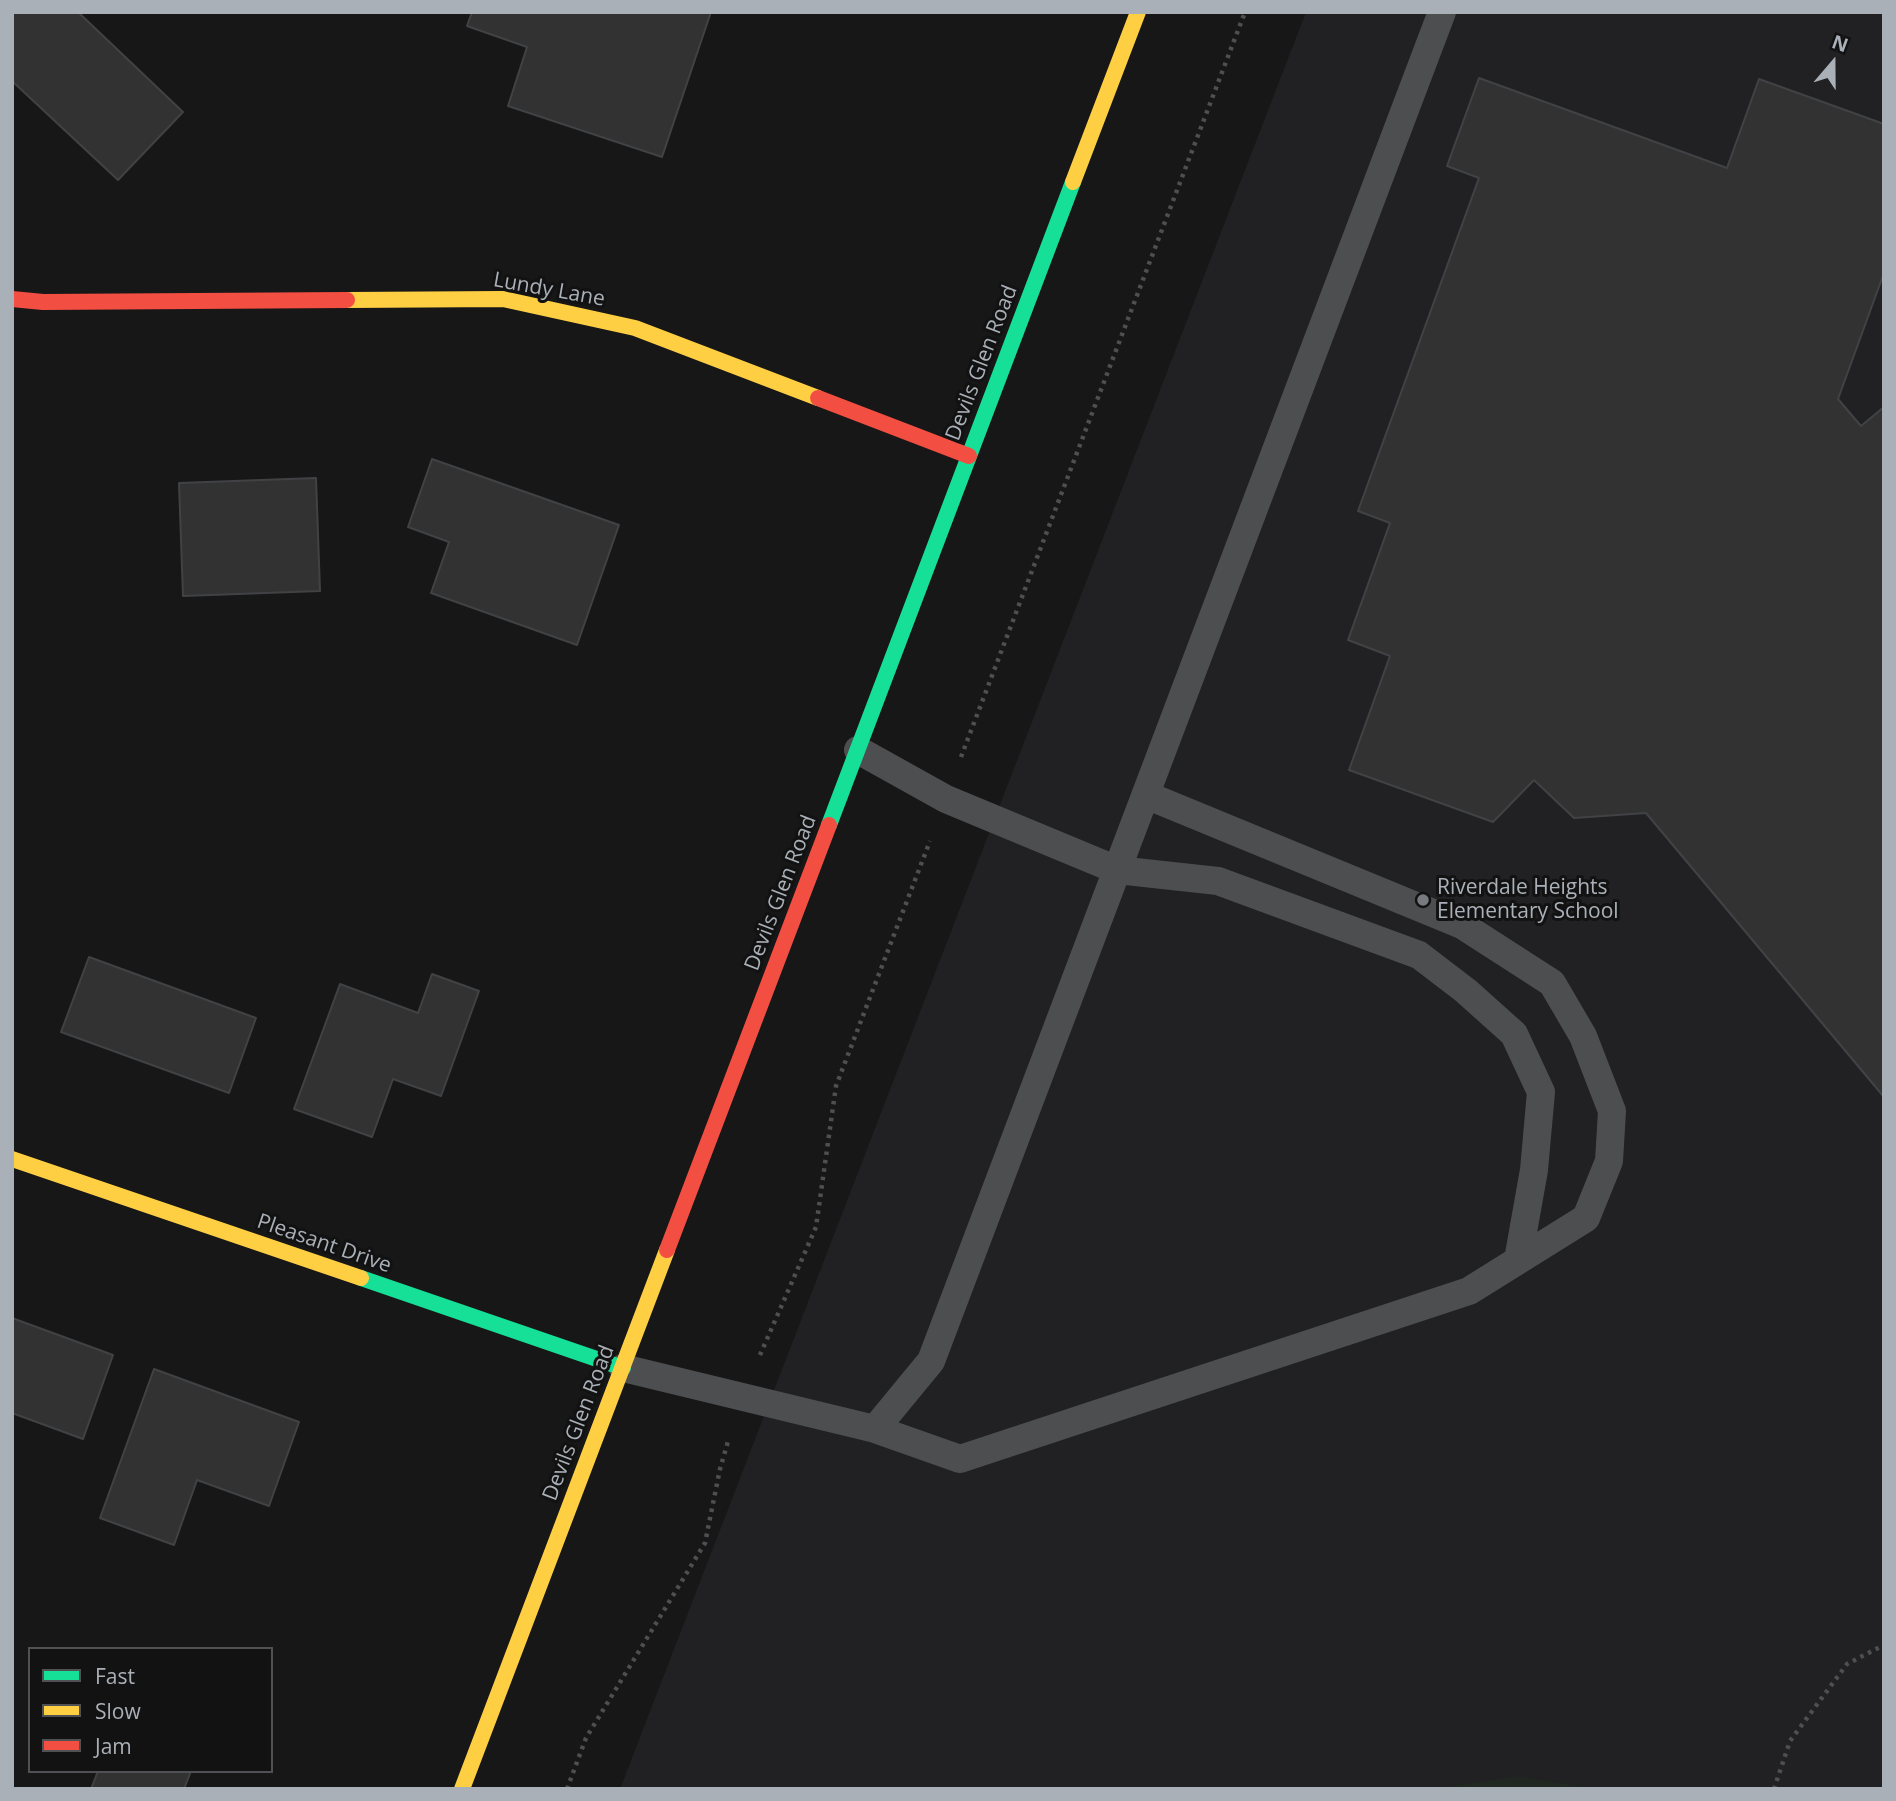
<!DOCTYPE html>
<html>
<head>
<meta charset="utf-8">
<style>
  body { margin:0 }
  #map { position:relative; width:1896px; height:1801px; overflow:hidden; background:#171718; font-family:"Open Sans",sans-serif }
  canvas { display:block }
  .frame { position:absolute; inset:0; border:14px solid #aab0b7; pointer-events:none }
  .legend { position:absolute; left:28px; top:1647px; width:245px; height:126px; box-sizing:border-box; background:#121213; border:2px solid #4f5155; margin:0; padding:9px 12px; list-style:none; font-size:21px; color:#aab0b7 }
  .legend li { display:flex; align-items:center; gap:14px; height:35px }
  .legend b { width:35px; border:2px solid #4f5155 }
  .north { position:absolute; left:1798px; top:28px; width:70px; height:70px; -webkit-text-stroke:5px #121213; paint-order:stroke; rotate:20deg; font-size:19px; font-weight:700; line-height:28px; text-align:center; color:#aab0b7 }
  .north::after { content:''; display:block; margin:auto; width:24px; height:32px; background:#aab0b7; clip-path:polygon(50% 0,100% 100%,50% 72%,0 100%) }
</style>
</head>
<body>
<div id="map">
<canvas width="1896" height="1801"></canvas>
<div class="frame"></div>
<ul class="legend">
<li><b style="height:9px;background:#16e098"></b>Fast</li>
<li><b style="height:9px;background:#ffcf43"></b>Slow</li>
<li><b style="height:9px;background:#f24e42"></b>Jam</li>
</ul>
<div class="north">N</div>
</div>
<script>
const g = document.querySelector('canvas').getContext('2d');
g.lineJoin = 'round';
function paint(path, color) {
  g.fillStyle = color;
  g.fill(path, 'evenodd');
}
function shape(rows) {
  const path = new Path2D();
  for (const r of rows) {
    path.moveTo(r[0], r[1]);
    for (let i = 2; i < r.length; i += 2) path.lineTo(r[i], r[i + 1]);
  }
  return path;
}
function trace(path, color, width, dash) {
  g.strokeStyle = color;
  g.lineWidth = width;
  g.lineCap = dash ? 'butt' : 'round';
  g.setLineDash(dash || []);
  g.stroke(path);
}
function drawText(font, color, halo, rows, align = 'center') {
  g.font = font + ' "Open Sans",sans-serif';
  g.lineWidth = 6;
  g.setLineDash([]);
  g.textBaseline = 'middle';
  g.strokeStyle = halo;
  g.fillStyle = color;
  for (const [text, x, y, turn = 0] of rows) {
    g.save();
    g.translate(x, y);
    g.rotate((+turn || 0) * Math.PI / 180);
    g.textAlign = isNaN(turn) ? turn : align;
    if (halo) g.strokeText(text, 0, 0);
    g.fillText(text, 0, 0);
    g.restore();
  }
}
const built = shape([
  [1306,12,1884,12,1884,1789,620,1789]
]);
const green = shape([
  [1519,1776,1597,1789,1432,1789]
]);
const building = shape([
  [12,12,78,12,183,112,118,180,12,81,12,12],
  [472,12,711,12,662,157,508,106,527,47,467,26,472,12],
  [1479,78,1727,168,1759,79,1884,124,1884,273,1838,399,1861,426,1884,407,1884,1097,1646,813,1574,818,1534,780,1493,822,1349,770,1390,656,1348,640,1390,523,1358,511,1479,178,1447,166,1479,78],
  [432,459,619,525,577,645,431,593,449,542,408,527,432,459],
  [316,478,320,591,183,596,179,483,316,478],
  [89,957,256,1018,229,1093,61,1032,89,957],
  [432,974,479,991,441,1096,393,1079,372,1137,294,1109,340,984,418,1013,432,974],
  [12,1318,113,1355,83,1439,12,1413,12,1318],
  [154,1369,299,1422,269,1506,197,1480,174,1545,100,1518,154,1369],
  [98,1771,191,1771,184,1789,91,1789,98,1771]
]);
const path = shape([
  [961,757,1245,12],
  [760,1355,816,1227,836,1086,930,841],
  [567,1789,586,1738,705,1543,720,1469,729,1438],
  [1774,1789,1790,1741,1847,1664,1884,1645]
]);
const lane = shape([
  [858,750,946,799,1117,870,1218,881,1419,955,1466,991,1514,1034,1541,1092,1534,1170,1518,1260],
  [623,1368,875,1429,960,1459,1469,1291,1586,1218,1609,1161,1612,1111,1583,1036,1552,983,1462,925,1146,795],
  [875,1429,931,1361,1442,12]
]);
const fast = shape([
  [829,825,1073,182],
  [361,1278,623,1368]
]);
const slow = shape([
  [1073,182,1138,12],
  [347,300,503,299,635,328,818,398],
  [12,1159,361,1278],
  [462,1789,667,1250]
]);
const jam = shape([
  [12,299,43,302,347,300],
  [818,398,969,456],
  [667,1250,829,825]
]);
const markers = [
  [1423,900,7,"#777a7f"]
];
const streetNames = [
  ["Lundy Lane",549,290,10],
  ["Devils Glen Road",982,363,-69],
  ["Devils Glen Road",781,893,-69],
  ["Pleasant Drive",324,1244,19],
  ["Devils Glen Road",579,1423,-69]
];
const poiNames = [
  ["Riverdale Heights",1437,888],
  ["Elementary School",1437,912]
];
paint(built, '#212123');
paint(green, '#202620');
paint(building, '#323233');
trace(building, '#404244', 2);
trace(path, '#4d4f51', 4.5, [3.5, 5]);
trace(lane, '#4c4e50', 28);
trace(fast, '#16e098', 16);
trace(slow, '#ffcf43', 16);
trace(jam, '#f24e42', 16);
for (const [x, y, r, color] of markers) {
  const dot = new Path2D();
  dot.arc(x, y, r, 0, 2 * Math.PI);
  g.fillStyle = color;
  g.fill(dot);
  trace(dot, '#121213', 2.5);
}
drawText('21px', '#aab0b7', '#121213', streetNames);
drawText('21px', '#aab0b7', '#121213', poiNames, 'left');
</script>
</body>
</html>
